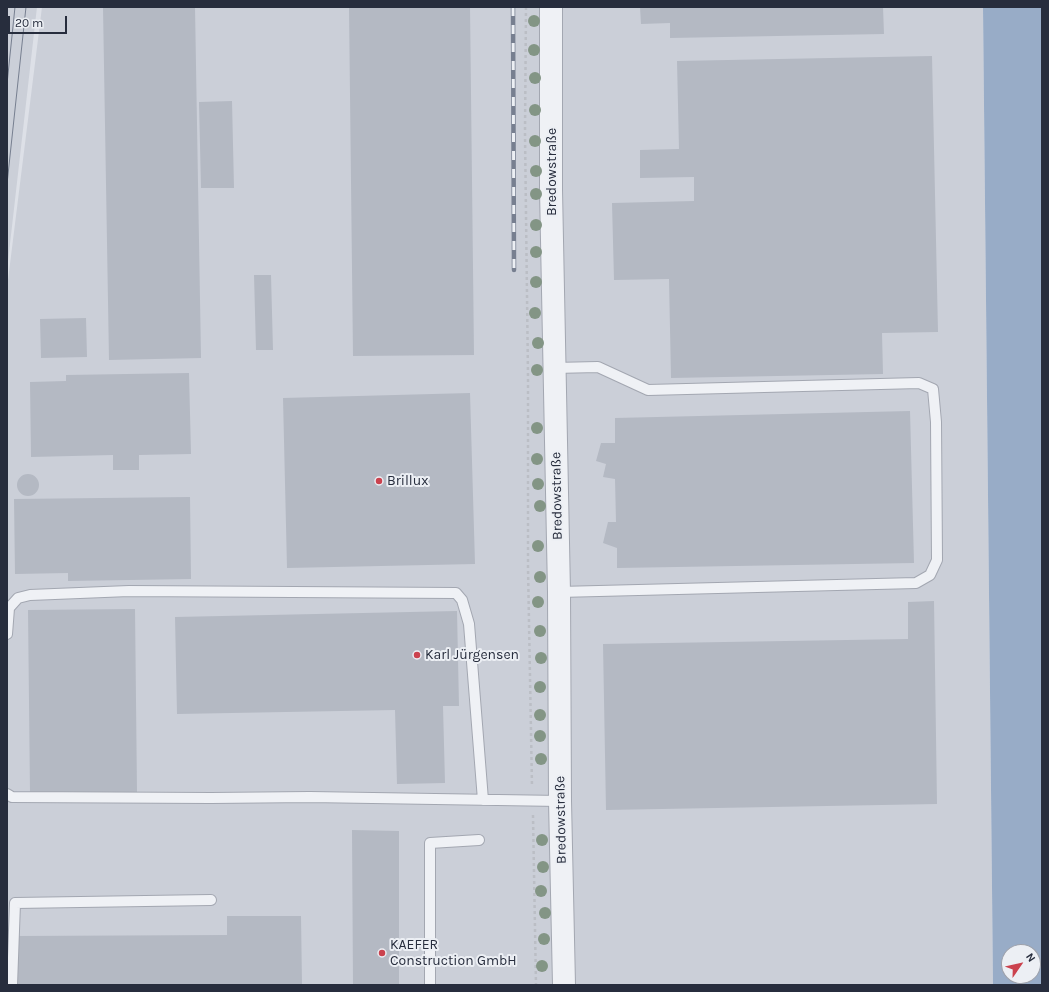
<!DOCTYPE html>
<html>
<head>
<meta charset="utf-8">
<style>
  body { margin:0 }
  #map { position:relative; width:1049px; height:992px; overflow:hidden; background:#dde0e7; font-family:Karla,sans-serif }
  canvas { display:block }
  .frame { position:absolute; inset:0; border:8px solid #272d3d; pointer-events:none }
  .north { position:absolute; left:1001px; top:944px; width:40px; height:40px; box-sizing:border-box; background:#eceff4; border:1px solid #9da1ab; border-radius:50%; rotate:56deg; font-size:11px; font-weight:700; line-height:16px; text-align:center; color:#272d3d }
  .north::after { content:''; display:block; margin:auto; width:14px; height:18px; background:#cb424e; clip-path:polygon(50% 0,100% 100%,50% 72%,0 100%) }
  .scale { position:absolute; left:8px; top:16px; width:59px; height:18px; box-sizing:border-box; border:2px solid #272d3d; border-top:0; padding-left:5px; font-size:12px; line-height:14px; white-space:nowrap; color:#272d3d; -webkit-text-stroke:3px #eceff4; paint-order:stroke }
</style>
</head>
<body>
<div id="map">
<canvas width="1049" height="992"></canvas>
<div class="frame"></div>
<div class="north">N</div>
<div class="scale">20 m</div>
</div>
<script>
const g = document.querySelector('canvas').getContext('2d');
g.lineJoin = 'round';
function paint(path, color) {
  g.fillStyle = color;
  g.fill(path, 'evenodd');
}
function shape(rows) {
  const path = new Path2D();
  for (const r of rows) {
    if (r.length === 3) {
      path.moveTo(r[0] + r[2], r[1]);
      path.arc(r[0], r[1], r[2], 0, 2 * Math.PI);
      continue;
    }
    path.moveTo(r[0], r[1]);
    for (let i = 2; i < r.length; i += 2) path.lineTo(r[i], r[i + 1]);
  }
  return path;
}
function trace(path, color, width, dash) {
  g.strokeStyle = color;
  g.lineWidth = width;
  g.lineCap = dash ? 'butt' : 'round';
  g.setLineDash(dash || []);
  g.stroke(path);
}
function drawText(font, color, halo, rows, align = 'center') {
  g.font = font + ' Karla,sans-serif';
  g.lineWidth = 4;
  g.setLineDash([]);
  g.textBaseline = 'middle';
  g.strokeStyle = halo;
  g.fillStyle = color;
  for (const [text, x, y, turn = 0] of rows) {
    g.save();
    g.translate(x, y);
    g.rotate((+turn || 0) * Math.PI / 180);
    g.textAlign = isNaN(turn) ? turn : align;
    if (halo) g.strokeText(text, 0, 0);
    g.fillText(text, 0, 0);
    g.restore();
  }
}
const built = shape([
  [7,7,37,7,7,270],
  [42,7,983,7,993,985,7,985,7,288]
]);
const water = shape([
  [983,7,1042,7,1042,985,993,985],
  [1009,952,1033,952,1033,976,1009,976]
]);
const building = shape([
  [103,7,195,7,201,358,109,360],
  [349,7,470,7,474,355,353,356],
  [640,7,883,7,884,34,670,38,670,23,641,24],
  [932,56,938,332,882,333,883,374,671,378,669,279,614,280,612,203,694,201,694,177,640,178,640,150,679,149,677,61],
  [232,101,234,188,201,188,199,102],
  [254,275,271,275,273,350,256,350],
  [86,318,87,357,41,358,40,319],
  [189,373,191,454,139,455,139,470,113,470,113,455,31,457,30,382,66,381,66,375],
  [470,393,475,564,287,568,283,398],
  [910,411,914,563,617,568,617,548,603,543,608,522,616,522,615,479,603,477,606,464,596,461,601,443,615,443,615,418],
  [28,485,11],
  [190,497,191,579,68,581,68,573,15,574,14,499],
  [934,601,937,804,606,810,603,644,908,639,908,602],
  [135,609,137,792,30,793,28,610],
  [457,611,459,706,443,706,445,783,397,784,395,710,177,714,175,617],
  [352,830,399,831,399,985,353,985],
  [227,916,301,916,302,985,17,985,17,936,227,935]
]);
const path = shape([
  [526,7,525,133,528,376,528,567,532,786],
  [533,815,536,985]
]);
const service = shape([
  [554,368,598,367,648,390,919,383,933,389,936,422,937,560,930,575,916,583,559,592],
  [7,634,9,608,18,598,30,595,129,591,456,593,462,600,469,624,483,800],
  [7,794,12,797,211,798,310,797,560,801],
  [12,985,15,903,211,900],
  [430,985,430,843,479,840]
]);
const tertiary = shape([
  [551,7,551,190,559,592,560,801,564,985]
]);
const tram = shape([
  [7,84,15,7],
  [7,184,26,7]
]);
const rail = shape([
  [513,7,514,270]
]);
const trees = [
  [534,21],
  [534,50],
  [535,78],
  [535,110],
  [535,141],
  [536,171],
  [536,194],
  [536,225],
  [536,252],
  [536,282],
  [535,313],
  [538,343],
  [537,370],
  [537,428],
  [537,459],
  [538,484],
  [540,506],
  [538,546],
  [540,577],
  [538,602],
  [540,631],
  [541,658],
  [540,687],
  [540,715],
  [540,736],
  [541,759],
  [542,840],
  [543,867],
  [541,891],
  [545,913],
  [544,939],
  [542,966]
];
const markers = [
  [379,481,4,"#cb424e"],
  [417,655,4,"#cb424e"],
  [382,953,4,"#cb424e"]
];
const streetNames = [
  ["Bredowstraße",552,172,-90],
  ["Bredowstraße",557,496,-91],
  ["Bredowstraße",561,820,-91]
];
const poiNames = [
  ["Brillux",387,481],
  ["Karl Jürgensen",425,655],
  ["KAEFER",390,945],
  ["Construction GmbH",390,961]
];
paint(built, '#cbcfd8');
paint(water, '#98acc7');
paint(building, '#b4b9c3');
trace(service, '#a3a7b1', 12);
trace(tertiary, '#a3a7b1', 24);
trace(path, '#bbbec5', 2.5, [3, 3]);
trace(service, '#eff1f5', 10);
trace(tertiary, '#eff1f5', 22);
trace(tram, '#777f90', 1);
trace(rail, '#777f90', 4.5);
trace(rail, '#eceff4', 3, [9]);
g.fillStyle = '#839585';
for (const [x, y] of trees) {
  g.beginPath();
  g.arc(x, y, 6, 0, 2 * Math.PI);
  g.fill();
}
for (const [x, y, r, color] of markers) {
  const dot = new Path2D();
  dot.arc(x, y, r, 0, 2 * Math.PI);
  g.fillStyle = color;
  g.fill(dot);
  trace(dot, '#eceff4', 1.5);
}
drawText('14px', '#272d3d', '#eceff4', streetNames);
drawText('14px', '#272d3d', '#eceff4', poiNames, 'left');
</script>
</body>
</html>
